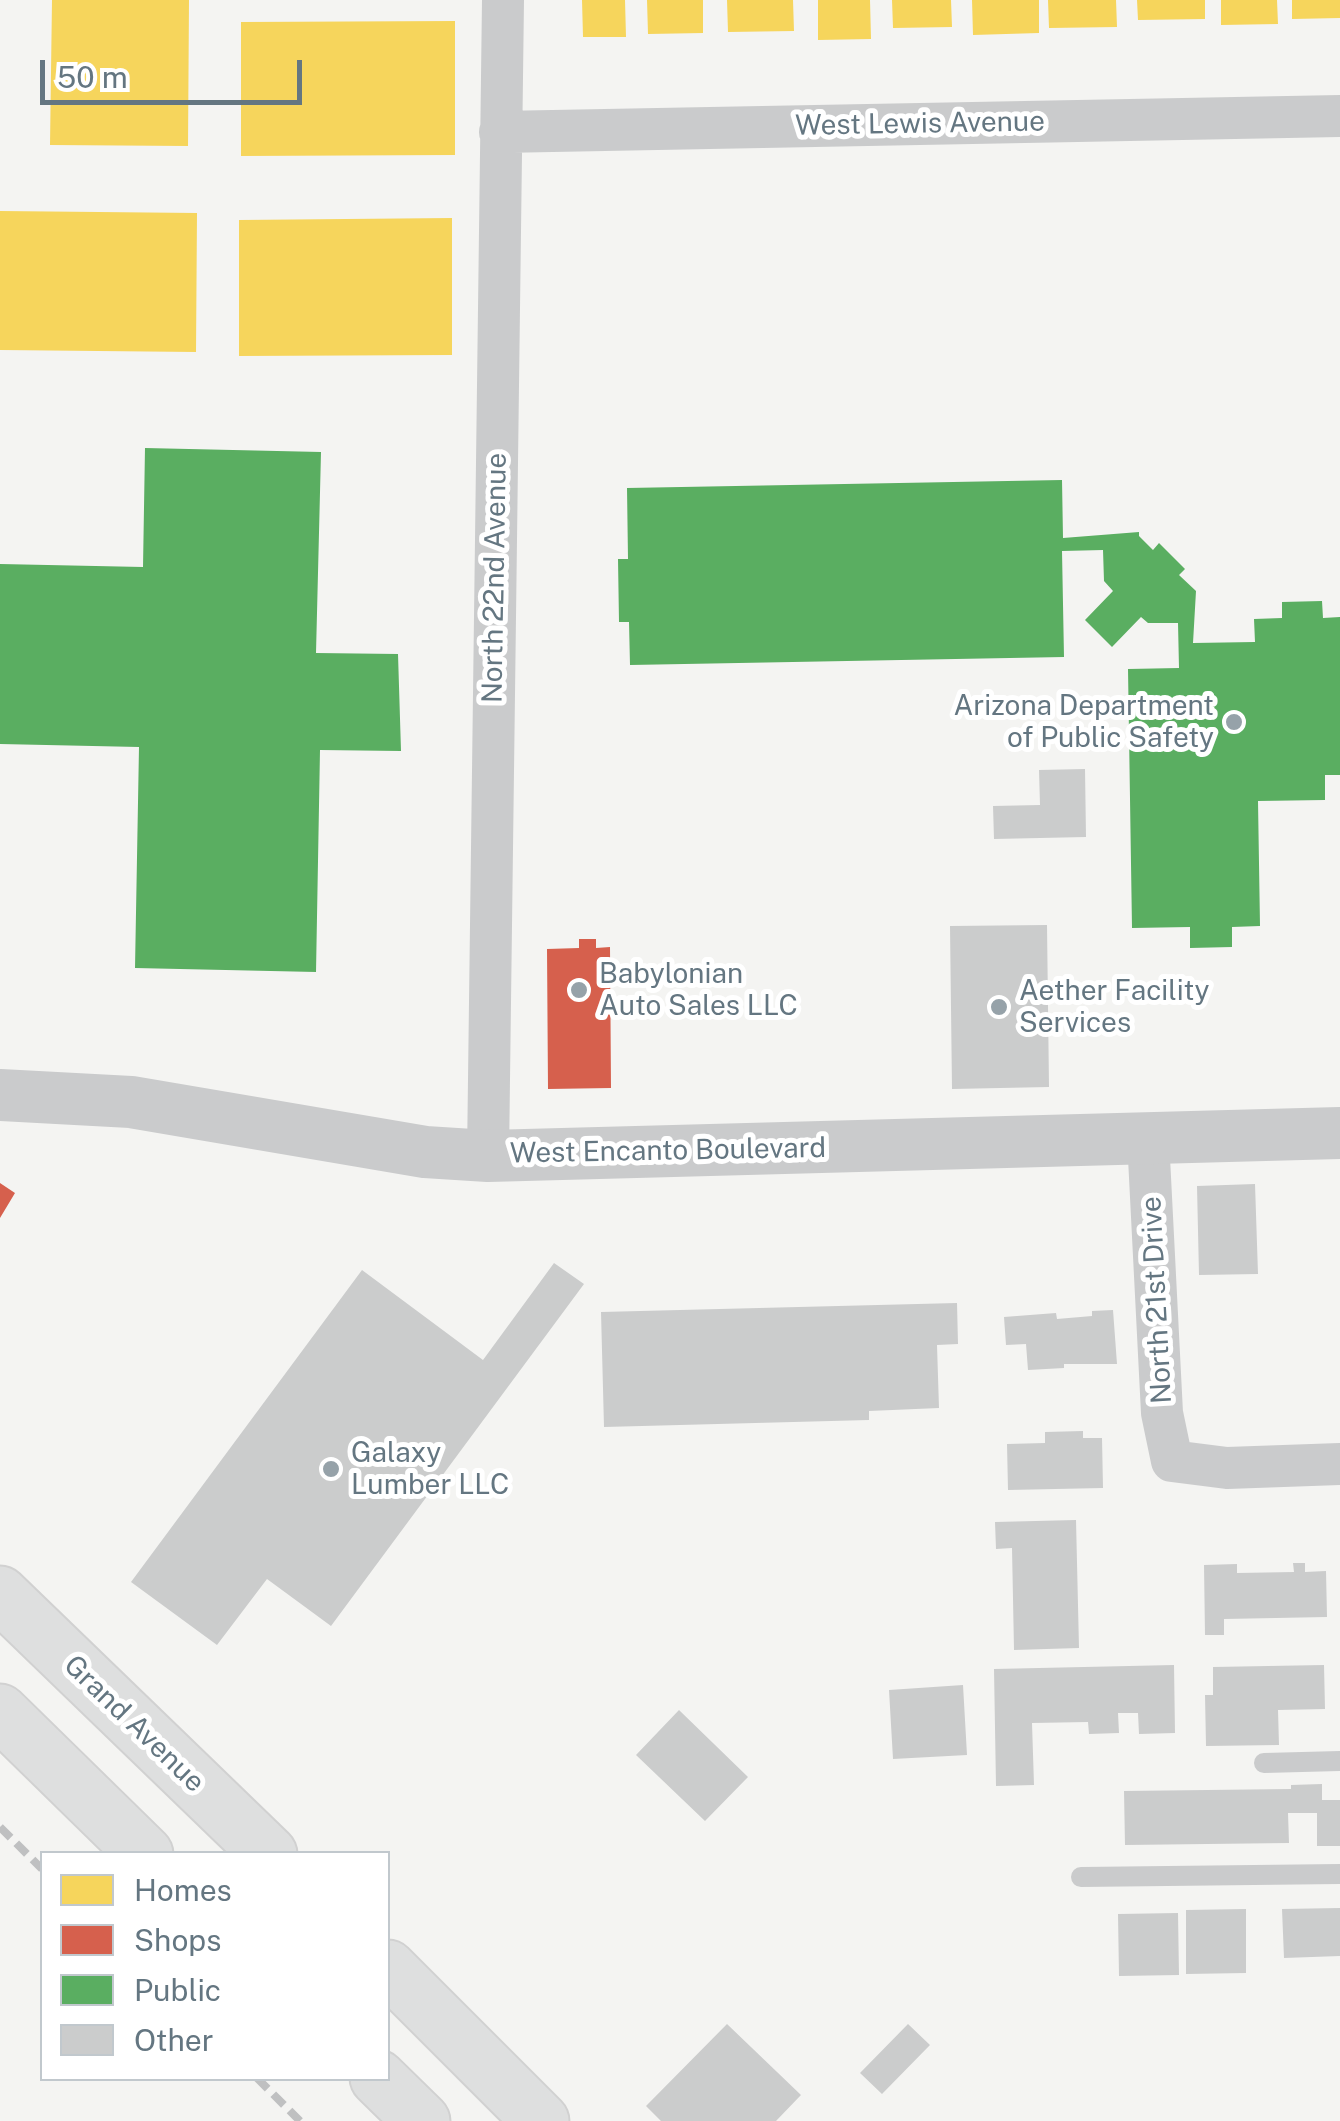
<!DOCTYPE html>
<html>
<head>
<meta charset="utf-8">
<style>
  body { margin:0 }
  #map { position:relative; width:1340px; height:2121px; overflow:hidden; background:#f4f4f2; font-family:"Public Sans",sans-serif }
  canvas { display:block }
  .legend { position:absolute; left:40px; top:1851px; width:350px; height:230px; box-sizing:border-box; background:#fff; border:2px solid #c1c8cd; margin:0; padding:12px 18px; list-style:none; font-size:30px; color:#647681 }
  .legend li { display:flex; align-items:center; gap:20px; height:50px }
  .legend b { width:50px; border:2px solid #c1c8cd }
  .scale { position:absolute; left:40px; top:60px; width:262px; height:45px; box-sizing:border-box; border:5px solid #647681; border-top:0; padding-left:12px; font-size:30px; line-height:35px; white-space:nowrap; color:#647681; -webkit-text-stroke:8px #fff; paint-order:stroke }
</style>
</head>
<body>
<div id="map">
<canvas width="1340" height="2121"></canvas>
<ul class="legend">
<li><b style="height:28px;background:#f6d55c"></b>Homes</li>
<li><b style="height:28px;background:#d6604d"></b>Shops</li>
<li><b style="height:28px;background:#5aae61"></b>Public</li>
<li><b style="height:28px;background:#cbcccc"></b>Other</li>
</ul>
<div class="scale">50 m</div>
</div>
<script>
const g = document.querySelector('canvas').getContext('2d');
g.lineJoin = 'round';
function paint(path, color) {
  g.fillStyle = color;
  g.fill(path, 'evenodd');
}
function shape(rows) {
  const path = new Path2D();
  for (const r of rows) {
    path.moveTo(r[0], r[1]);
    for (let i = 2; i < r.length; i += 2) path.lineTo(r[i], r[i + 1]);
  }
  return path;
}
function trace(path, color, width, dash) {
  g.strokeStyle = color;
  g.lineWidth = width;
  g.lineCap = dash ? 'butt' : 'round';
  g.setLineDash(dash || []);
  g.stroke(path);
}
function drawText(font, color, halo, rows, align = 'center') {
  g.font = font + ' "Public Sans",sans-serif';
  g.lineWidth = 10;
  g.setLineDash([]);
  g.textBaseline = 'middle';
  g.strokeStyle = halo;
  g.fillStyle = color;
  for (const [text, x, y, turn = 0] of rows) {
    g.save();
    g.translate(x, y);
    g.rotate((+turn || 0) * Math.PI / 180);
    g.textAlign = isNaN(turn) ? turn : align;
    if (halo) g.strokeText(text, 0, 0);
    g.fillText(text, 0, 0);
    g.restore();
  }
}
const homes = shape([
  [52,0,189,0,188,146,50,145],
  [582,0,625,0,626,37,583,37],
  [647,0,703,0,703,33,648,34],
  [727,0,793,0,794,31,728,32],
  [818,0,870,0,871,39,818,40],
  [892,0,951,0,952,27,893,28],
  [972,0,1039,0,1039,33,973,35],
  [1048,0,1116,0,1117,27,1049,28],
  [1137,0,1205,0,1205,19,1138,20],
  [1221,0,1277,0,1278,24,1221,25],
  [1292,0,1340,0,1340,18,1292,19],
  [455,21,455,155,241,156,241,22],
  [0,211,197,213,196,352,0,350],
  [452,218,452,355,239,356,239,220]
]);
const shops = shape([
  [579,939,596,939,596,948,610,947,611,1088,548,1089,547,949,579,948],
  [0,1183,15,1193,0,1218]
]);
const public = shape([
  [145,448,321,452,316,653,398,654,401,751,320,750,316,972,135,968,139,747,0,744,0,564,143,567],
  [1062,480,1063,538,1139,532,1139,536,1153,550,1159,543,1185,569,1179,575,1196,591,1193,643,1255,642,1254,619,1282,618,1282,602,1322,601,1323,618,1340,617,1340,775,1325,775,1325,800,1258,801,1260,926,1232,927,1232,947,1190,948,1190,927,1132,928,1128,669,1179,668,1178,623,1148,623,1141,617,1112,647,1085,620,1113,591,1104,581,1103,550,1062,551,1064,657,630,665,629,622,619,622,618,559,628,559,627,488]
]);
const building = shape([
  [1085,769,1086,837,994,839,993,806,1040,805,1039,770],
  [1047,925,1049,1087,952,1089,950,926],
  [1255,1184,1258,1274,1199,1275,1197,1186],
  [554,1263,584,1284,331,1626,267,1579,217,1645,131,1582,362,1270,483,1360],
  [957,1303,958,1344,937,1345,939,1408,869,1411,869,1420,604,1427,601,1312],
  [1113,1310,1117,1364,1064,1364,1064,1368,1028,1370,1026,1344,1006,1345,1004,1317,1056,1313,1057,1319,1092,1316,1092,1311],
  [1083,1431,1083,1438,1102,1438,1103,1488,1008,1490,1007,1444,1045,1443,1045,1432],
  [1076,1520,1079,1648,1014,1650,1012,1548,996,1549,995,1522],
  [1293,1563,1305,1563,1305,1572,1326,1571,1327,1617,1224,1619,1224,1635,1205,1635,1204,1565,1237,1564,1237,1573,1294,1572],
  [1174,1665,1175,1733,1139,1734,1138,1713,1118,1713,1119,1733,1089,1734,1088,1722,1032,1723,1034,1785,996,1786,994,1669],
  [1324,1665,1325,1709,1278,1710,1279,1745,1206,1746,1205,1695,1213,1695,1213,1667],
  [963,1685,967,1755,893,1759,889,1690],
  [679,1710,748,1777,705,1821,636,1755],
  [1322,1784,1322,1800,1340,1800,1340,1846,1317,1846,1317,1813,1288,1813,1289,1843,1125,1845,1124,1791,1291,1789,1291,1785],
  [1340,1908,1340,1956,1284,1958,1282,1909],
  [1246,1909,1246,1973,1186,1974,1186,1910],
  [1178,1913,1179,1975,1119,1976,1118,1914],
  [727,2024,801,2095,776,2121,661,2121,646,2106],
  [908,2024,930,2045,882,2094,860,2073]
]);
const service = shape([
  [1264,1763,1340,1761],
  [1081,1877,1340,1874]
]);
const minor = shape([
  [500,132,1340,116],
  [1148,1138,1162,1413,1172,1461,1227,1468,1340,1464],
  [488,1156,503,0]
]);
const tertiary = shape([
  [0,1095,131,1102,425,1152,488,1156,1340,1133]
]);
const primary = shape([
  [0,1594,269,1854],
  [0,1712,145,1854],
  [388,1968,541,2121],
  [378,2078,422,2121]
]);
const rail = shape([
  [0,1827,42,1869],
  [257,2078,300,2121]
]);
const markers = [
  [1234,722,10,"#96a2a9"],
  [579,990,10,"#96a2a9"],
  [999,1007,10,"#96a2a9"],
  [331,1469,10,"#96a2a9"]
];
const streetNames = [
  ["West Lewis Avenue",920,124,-1],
  ["North 22nd Avenue",495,578,-89],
  ["West Encanto Boulevard",668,1151,-1],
  ["North 21st Drive",1157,1300,-93],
  ["Grand Avenue",134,1724,44]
];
const poiNames = [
  ["Arizona Department",1214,706,"right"],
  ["of Public Safety",1214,738,"right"],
  ["Babylonian",599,974],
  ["Auto Sales LLC",599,1006],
  ["Aether Facility",1019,991],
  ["Services",1019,1023],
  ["Galaxy",351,1453],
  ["Lumber LLC",351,1485]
];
paint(homes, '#f6d55c');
paint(shops, '#d6604d');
paint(public, '#5aae61');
paint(building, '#cbcccc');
trace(primary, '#d1d1d1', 59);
trace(service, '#cacbcc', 20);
trace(minor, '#cacbcc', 42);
trace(tertiary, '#cacbcc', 52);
trace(primary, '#dedfdf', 55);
trace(rail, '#bfc0c1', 8, [15, 8]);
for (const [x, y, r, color] of markers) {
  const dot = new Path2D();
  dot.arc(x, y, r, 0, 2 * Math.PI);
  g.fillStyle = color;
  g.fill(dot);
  trace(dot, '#fff', 4);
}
drawText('28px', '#647681', '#fff', streetNames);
drawText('28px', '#647681', '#fff', poiNames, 'left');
</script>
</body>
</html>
